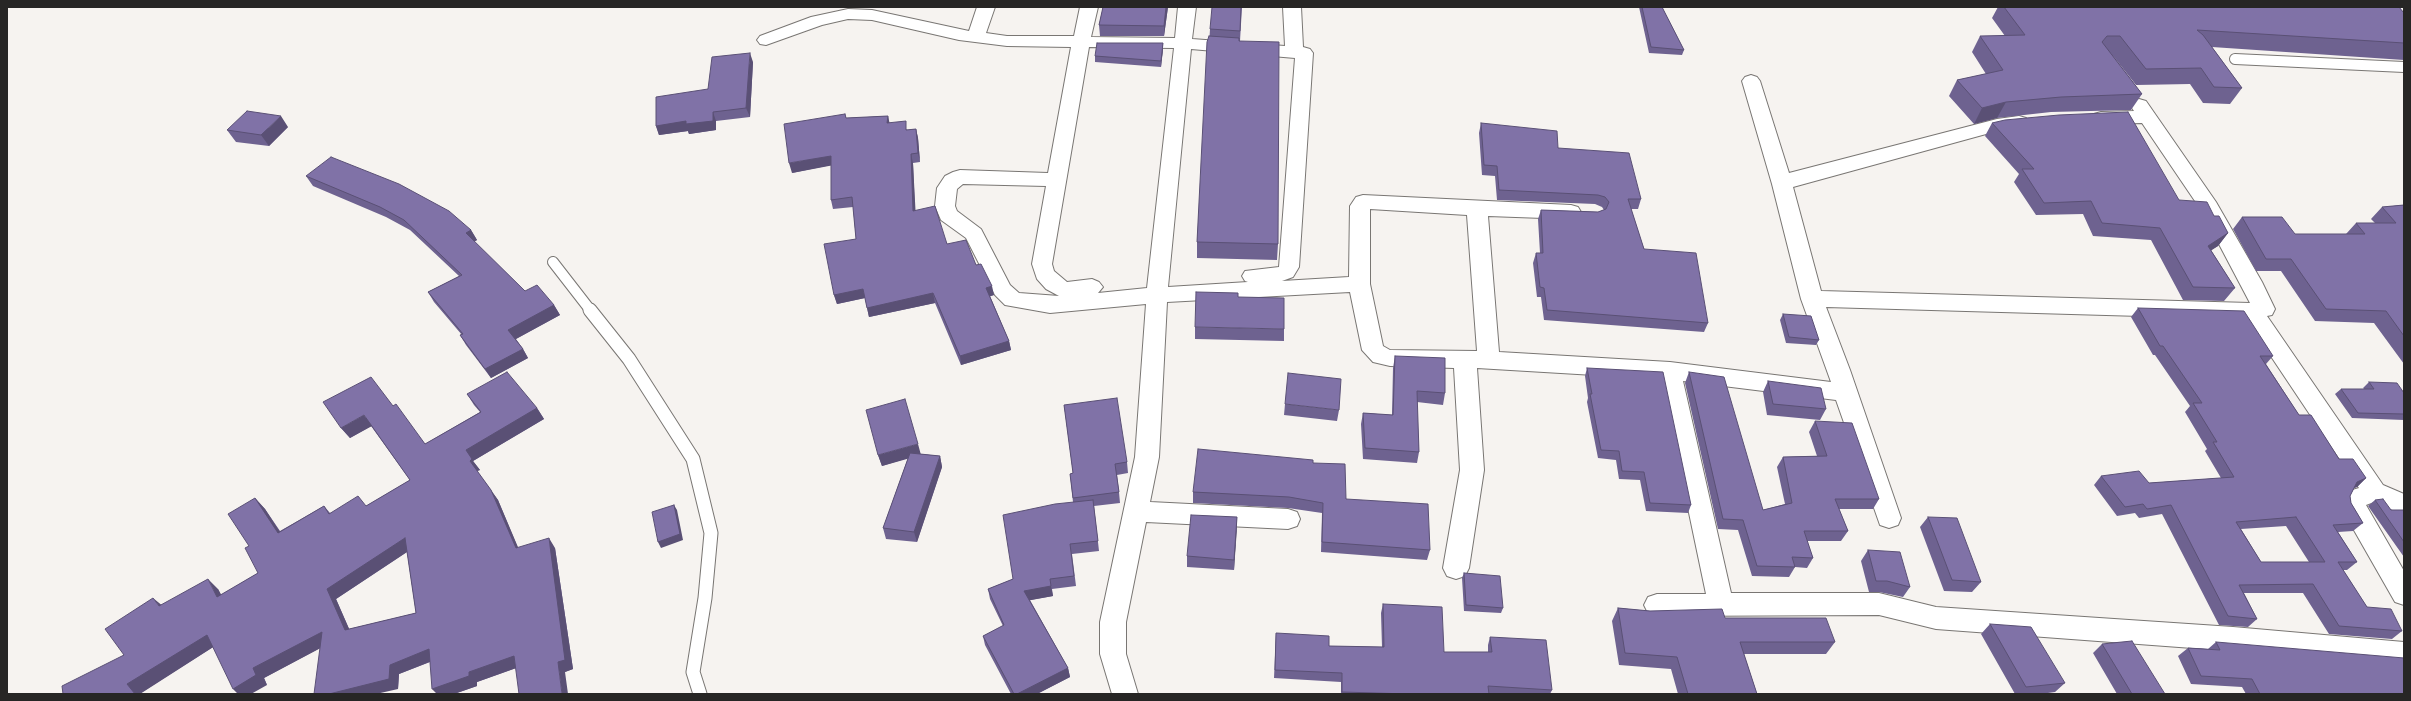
<!DOCTYPE html>
<html>
<head>
<meta charset="utf-8">
<style>
  body { margin:0 }
  #map { position:relative; width:2411px; height:701px; overflow:hidden; background:#f6f3f0; font-family:Lora,serif }
  canvas { display:block }
  .frame { position:absolute; inset:0; border:8px solid #272625; pointer-events:none }
</style>
</head>
<body>
<div id="map">
<canvas width="2411" height="701"></canvas>
<div class="frame"></div>
</div>
<script>
const g = document.querySelector('canvas').getContext('2d');
g.lineJoin = 'round';
function shape(rows) {
  const path = new Path2D();
  for (const r of rows) {
    path.moveTo(r[0], r[1]);
    for (let i = 2; i < r.length; i += 2) path.lineTo(r[i], r[i + 1]);
  }
  return path;
}
function trace(path, color, width, dash) {
  g.strokeStyle = color;
  g.lineWidth = width;
  g.lineCap = dash ? 'butt' : 'round';
  g.setLineDash(dash || []);
  g.stroke(path);
}
function paint(path, color) {
  g.fillStyle = color;
  g.fill(path, 'evenodd');
}
const serviceFar1 = shape([
  [2235,59,2404,67],
  [553,262,591,311]
]);
const service = shape([
  [590,310,629,359,693,459,711,533,705,598,693,672,700,694]
]);
const minor = shape([
  [977,7,995,7,986,33,1007,36,1074,36,1080,7,1098,7,1091,37,1175,38,1178,7,1196,7,1192,39,1285,46,1283,7,1301,7,1303,47,1310,49,1313,53,1299,267,1293,277,1282,281,1349,277,1350,206,1356,197,1363,195,1571,205,1578,207,1581,212,1578,217,1571,219,1488,216,1499,352,1670,362,1831,382,1801,299,1772,184,1742,81,1745,77,1751,75,1757,77,1760,81,1789,173,1997,119,2019,116,2026,118,2028,122,2026,126,1997,131,1793,187,1821,291,2250,303,2201,210,2142,123,2101,124,2094,122,2092,118,2094,114,2101,112,2134,111,2130,105,2132,101,2139,99,2146,101,2216,202,2262,282,2275,309,2272,315,2267,316,2383,485,2404,494,2404,515,2374,502,2366,505,2404,571,2404,605,2395,602,2343,511,2342,504,2349,491,2359,488,2246,319,1826,307,1850,370,1901,518,1898,525,1889,528,1880,525,1836,400,1683,381,1731,593,1879,593,1936,607,2233,627,2404,642,2404,666,2233,651,1936,629,1879,615,1657,616,1648,613,1644,605,1648,597,1657,594,1706,594,1661,379,1477,368,1484,470,1469,568,1465,576,1456,579,1447,576,1443,568,1460,470,1454,368,1390,366,1373,362,1362,350,1350,292,1167,302,1159,457,1150,502,1288,509,1297,512,1300,519,1297,526,1288,529,1146,522,1126,622,1126,654,1138,694,1112,694,1100,654,1100,622,1135,457,1146,304,1050,313,1005,305,995,295,966,238,941,220,935,206,937,188,945,176,953,172,960,170,1048,173,1071,47,1007,46,959,40,872,20,848,19,822,25,766,45,760,44,757,40,760,36,811,17,848,9,872,10,969,31,977,7],
  [1089,47,1174,48,1147,288,1098,293,1103,287,1099,282,1092,279,1067,282,1054,271,1052,264,1089,47],
  [1191,49,1295,58,1279,267,1245,271,1242,276,1245,281,1248,282,1168,287,1191,49],
  [963,184,1046,186,1032,264,1037,279,1046,289,1059,296,1019,293,1010,285,981,229,957,211,955,206,957,189,963,184],
  [1370,209,1467,215,1477,351,1390,350,1383,346,1370,284,1370,209]
]);
const wall = shape([
  [1103,7,1168,7,1164,36,1100,36,1099,25],
  [1242,7,1240,41,1278,244,1277,260,1197,258,1197,242,1210,29],
  [1639,7,1662,7,1684,50,1682,55,1649,53],
  [1998,7,2399,7,2404,13,2404,60,2212,47,2242,88,2230,104,2203,103,2190,84,2136,85,2110,52,2142,94,2131,110,2051,112,1997,118,1974,124,1949,96,1957,80,1986,74,1972,52,1980,36,2005,36,1992,18],
  [1163,43,1163,49,1161,67,1095,62,1095,56],
  [753,62,750,117,716,121,716,130,689,134,688,131,659,135,656,126,708,89],
  [845,114,846,118,888,116,889,123,908,130,916,129,918,138,920,162,913,163,915,211,947,244,976,265,994,295,990,296,1009,341,1011,350,961,365,935,303,869,317,865,298,837,304,834,295,856,239,853,207,833,209,831,200,831,165,792,173],
  [1481,123,1558,148,1641,199,1638,209,1631,209,1644,249,1708,323,1704,332,1544,320,1541,297,1537,297,1533,263,1536,253,1540,253,1538,219,1541,210,1598,212,1604,210,1602,207,1595,204,1497,200,1495,176,1482,175,1479,133],
  [1992,123,2179,200,2214,216,2228,233,2218,246,2211,250,2235,288,2224,301,2183,300,2151,240,2093,236,2083,214,2036,215,2014,182,2019,174,1985,136],
  [288,127,269,146,236,142,227,130],
  [306,176,471,230,477,240,474,242,525,291,554,305,560,315,516,339,523,349,528,358,491,378,466,345,460,335,462,335,434,302,428,292,459,276,410,230,386,217,313,186],
  [2404,205,2404,364,2374,323,2315,321,2281,271,2256,271,2233,229,2242,217,2295,234,2346,234,2356,223,2375,223,2371,219,2382,207],
  [2138,308,2273,356,2266,364,2299,415,2339,459,2366,478,2357,487,2354,488,2350,496,2351,503,2363,523,2353,531,2338,532,2357,562,2347,570,2343,570,2367,607,2402,631,2392,639,2329,634,2303,593,2244,593,2257,619,2248,627,2219,625,2162,514,2139,518,2135,513,2117,516,2094,485,2101,476,2149,483,2221,478,2205,451,2207,449,2185,412,2190,406,2155,355,2153,355,2131,317],
  [2286,526,2309,562,2261,562,2241,529],
  [1783,314,1819,340,1816,345,1786,343,1780,320],
  [1195,327,1284,329,1284,341,1195,339],
  [1395,356,1445,393,1443,405,1417,402,1419,452,1417,463,1363,459,1361,424,1363,413,1392,415,1393,368],
  [1587,368,1691,505,1688,513,1646,511,1640,480,1619,479,1616,460,1598,458,1587,402,1588,398,1585,376],
  [1689,372,1763,510,1785,504,1777,467,1783,457,1817,456,1809,432,1815,421,1879,499,1873,509,1839,509,1848,531,1841,541,1807,541,1813,558,1807,568,1795,567,1789,577,1752,576,1738,530,1718,529,1685,383],
  [1768,381,1826,409,1820,420,1767,415,1763,392],
  [2369,382,2404,393,2404,420,2352,418,2335,394,2341,389,2364,389,2363,388],
  [467,394,537,408,544,419,473,461,480,470,477,471,498,500,518,548,555,548,573,669,565,672,516,668,477,682,477,686,454,694,437,694,430,662,399,674,398,689,320,648,264,678,267,685,213,647,139,694,63,694,124,655,161,605,218,589,221,595,258,573,249,546,255,498,265,509,280,531,324,506,330,513,366,506,410,480,371,426,350,438,341,428,393,406,425,444,480,412,474,405],
  [407,552,416,613,349,629,336,599],
  [1285,404,1339,410,1337,421,1284,415],
  [1064,405,1127,462,1128,473,1117,475,1119,492,1120,503,1094,506,1099,551,1072,554,1076,586,1052,589,1053,596,1030,600,1068,668,1070,677,1037,694,1011,694,985,645,983,636,1003,626,990,599,988,589,1013,579,1073,502,1070,474,1073,473],
  [921,454,940,456,942,467,917,542,886,539,883,528,908,458,882,466,878,455],
  [1313,463,1346,499,1430,550,1427,560,1321,552,1322,513,1288,508,1193,503,1193,492],
  [2375,500,2391,510,2404,510,2404,557,2368,506],
  [1237,517,1234,570,1187,567,1187,556],
  [1928,517,1981,582,1972,592,1944,591,1920,527],
  [1868,550,1910,587,1903,597,1879,592,1869,592,1861,561],
  [1464,573,1503,608,1501,613,1464,611,1462,578],
  [1383,604,1444,652,1488,652,1488,645,1490,637,1552,690,1550,694,1341,694,1341,682,1274,678,1276,633,1329,646,1382,647,1381,613],
  [1618,608,1725,618,1835,642,1826,654,1744,654,1757,694,1678,694,1671,669,1619,665,1612,621],
  [1990,624,2065,683,2055,692,2041,694,2015,694,1981,634],
  [2216,642,2404,694,2246,694,2242,687,2191,684,2178,656,2188,648,2208,649],
  [2102,644,2165,694,2117,694,2093,653]
]);
const shadedWall = shape([
  [1166,7,1168,7,1164,36,1164,26],
  [1163,43,1163,49,1161,67,1161,61],
  [750,53,753,62,750,117,746,108],
  [2006,102,1997,118,1974,124,1982,108],
  [713,112,716,121,716,130,689,134,688,131,659,135,656,126],
  [281,116,288,127,269,146,261,135],
  [888,116,890,125,887,123],
  [916,129,918,138,920,162,918,153],
  [911,154,913,163,916,220,913,211],
  [831,156,834,165,792,173,789,163],
  [471,230,477,240,471,243,466,233],
  [2228,233,2218,246,2198,259,2208,246],
  [992,286,994,295,988,297,986,288],
  [863,289,865,298,837,304,834,295],
  [933,293,935,303,869,317,867,308],
  [554,305,560,315,514,340,508,330],
  [1009,341,1011,350,961,365,960,356],
  [523,349,528,358,491,378,485,369],
  [537,408,544,419,473,461,480,470,477,471,470,461,466,450],
  [364,415,372,426,350,438,341,428],
  [918,444,921,455,882,466,878,455],
  [940,456,942,467,917,542,914,532],
  [2366,478,2357,487,2348,490,2357,482],
  [491,490,498,500,523,559,516,548],
  [255,498,265,509,287,543,278,533],
  [674,505,677,510,683,540,661,548,658,542],
  [1237,517,1237,528,1234,570,1234,560],
  [405,538,413,548,336,599,354,640,345,630,327,589],
  [549,538,555,548,573,669,565,672,568,694,562,694,558,662],
  [208,579,218,589,228,607,217,597],
  [1051,586,1053,596,1026,601,1024,591],
  [153,598,164,607,159,606],
  [322,632,332,642,264,678,267,685,251,694,238,694,233,689,253,668],
  [207,635,218,644,140,694,135,694,127,684],
  [429,649,437,659,399,674,398,689,376,694,329,694,390,665],
  [514,656,522,666,477,682,477,686,454,694,437,694,432,689,469,672],
  [1068,668,1070,677,1037,694,1017,694]
]);
const building = shape([
  [1103,7,1166,7,1164,26,1099,25,1103,7],
  [1212,7,1241,7,1240,31,1210,29,1212,7],
  [1642,7,1662,7,1684,50,1651,47,1642,7],
  [2004,7,2399,7,2404,13,2404,43,2197,30,2203,35,2242,88,2214,87,2201,68,2146,69,2120,36,2107,36,2102,42,2142,94,2061,97,2006,102,1982,108,1957,80,2003,70,1980,36,2025,35,2004,7],
  [1209,36,1239,38,1239,41,1279,42,1278,244,1197,242,1207,42,1209,36],
  [1097,43,1163,43,1161,61,1095,56,1097,43],
  [750,53,746,108,713,112,713,121,686,124,686,121,656,126,656,97,708,89,712,57,750,53],
  [247,111,281,116,261,135,227,130,247,111],
  [2128,112,2179,200,2207,202,2214,216,2219,216,2228,233,2208,246,2235,288,2193,287,2160,228,2102,223,2091,201,2044,203,2022,169,2034,169,1992,123,2005,120,2059,115,2128,112],
  [845,114,846,118,888,116,887,123,906,121,906,130,916,129,918,153,911,154,913,211,935,206,947,244,966,240,976,265,981,264,992,286,986,288,1009,341,960,356,933,293,867,308,863,289,834,295,824,244,856,239,852,197,831,200,831,156,789,163,784,124,845,114],
  [1481,123,1557,131,1558,148,1629,153,1641,199,1628,199,1644,249,1696,253,1708,323,1547,310,1544,288,1540,287,1536,253,1543,253,1541,210,1598,212,1606,209,1609,202,1605,197,1598,195,1499,190,1497,166,1484,165,1481,123],
  [331,157,399,184,449,211,471,230,466,233,525,291,537,285,554,305,508,330,523,349,485,369,460,335,463,334,428,292,462,275,404,220,380,207,306,176,331,157],
  [2404,205,2404,336,2386,311,2326,309,2291,259,2266,259,2242,217,2282,217,2295,234,2365,234,2356,223,2396,223,2382,207,2404,205],
  [1196,292,1238,293,1238,297,1284,298,1284,329,1195,327,1196,292],
  [2138,308,2244,311,2273,356,2260,356,2299,415,2311,415,2339,459,2353,459,2366,478,2357,482,2350,496,2351,503,2363,523,2333,525,2357,562,2338,562,2367,607,2391,609,2402,631,2339,626,2313,584,2239,585,2257,619,2228,616,2171,505,2147,509,2143,504,2125,507,2101,476,2139,471,2149,483,2234,477,2213,442,2217,442,2193,403,2202,403,2163,346,2160,346,2138,308],
  [2296,517,2325,562,2261,562,2236,522,2296,517],
  [1783,314,1811,316,1819,340,1789,337,1783,314],
  [1395,356,1445,358,1445,393,1417,391,1419,452,1365,448,1363,413,1393,415,1395,356],
  [1587,368,1663,372,1691,505,1650,503,1644,472,1622,471,1619,451,1601,450,1590,394,1592,394,1587,368],
  [507,372,537,408,466,450,472,459,470,461,491,490,516,548,549,538,565,660,558,662,562,694,519,694,514,656,469,672,469,676,432,689,429,649,390,665,389,679,329,694,314,694,322,632,253,668,256,675,233,689,207,635,127,684,135,694,63,694,62,686,124,655,105,629,153,598,159,606,208,579,217,597,258,573,245,548,249,546,228,514,255,498,278,533,324,506,329,514,358,496,366,506,410,480,364,415,341,428,323,402,371,377,393,406,396,404,425,444,481,412,467,394,507,372],
  [405,538,416,613,345,630,327,589,405,538],
  [1689,372,1724,377,1763,510,1792,503,1783,457,1827,456,1815,421,1852,423,1879,499,1835,499,1848,531,1804,531,1813,558,1792,557,1795,567,1757,566,1743,520,1723,519,1689,372],
  [1288,373,1341,379,1339,410,1285,404,1288,373],
  [1768,381,1821,388,1826,409,1773,404,1768,381],
  [2369,382,2397,383,2404,393,2404,414,2358,413,2341,389,2374,389,2369,382],
  [1117,398,1127,462,1115,464,1119,492,1073,498,1070,474,1073,473,1064,405,1117,398],
  [905,399,918,444,878,455,866,410,905,399],
  [1198,449,1313,460,1313,463,1345,464,1346,499,1428,504,1430,550,1322,542,1323,503,1289,497,1193,492,1198,449],
  [910,453,940,456,914,532,883,528,910,453],
  [2383,499,2391,510,2404,510,2404,542,2375,500,2383,499],
  [1093,500,1098,541,1070,544,1074,576,1050,579,1051,586,1024,591,1068,668,1017,694,1014,694,983,636,1004,625,988,589,1013,579,1003,515,1055,504,1093,500],
  [674,505,680,534,658,542,652,512,674,505],
  [1191,515,1237,517,1234,560,1187,556,1191,515],
  [1928,517,1957,518,1981,582,1952,580,1928,517],
  [1868,550,1900,552,1910,587,1887,581,1876,581,1868,550],
  [1464,573,1500,576,1503,608,1466,605,1464,573],
  [1383,604,1442,607,1444,652,1492,652,1490,637,1546,640,1552,690,1488,686,1489,694,1409,694,1342,692,1342,673,1275,670,1276,633,1329,636,1329,646,1384,647,1383,604],
  [1618,608,1650,611,1722,609,1725,618,1826,618,1835,642,1740,642,1757,694,1688,694,1677,657,1625,653,1618,608],
  [1990,624,2031,627,2065,683,2026,687,1990,624],
  [2132,641,2165,694,2132,694,2102,644,2132,641],
  [2216,642,2404,658,2404,694,2260,694,2252,679,2201,676,2188,648,2220,650,2216,642]
]);
trace(serviceFar1, '#797673', 12);
trace(service, '#797673', 15);
trace(minor, '#797673', 2);
trace(serviceFar1, '#fff', 10);
trace(service, '#fff', 13);
paint(minor, '#fff');
paint(wall, '#6e6290');
paint(shadedWall, '#5a5075');
paint(building, '#8072a7');
trace(building, '#5a5075', 1);
</script>
</body>
</html>
